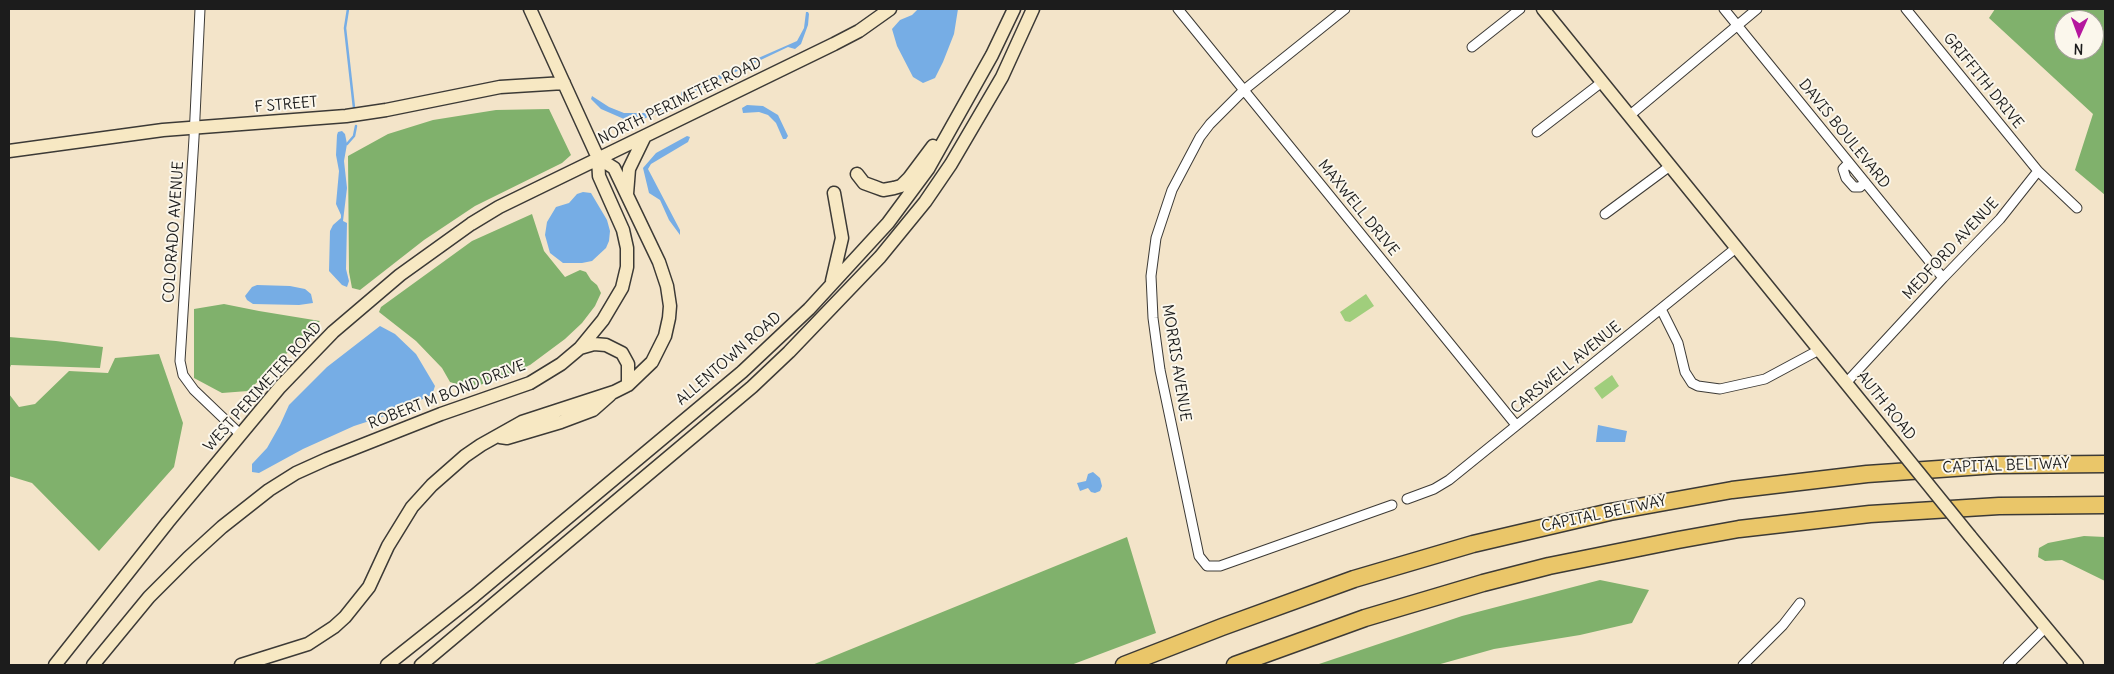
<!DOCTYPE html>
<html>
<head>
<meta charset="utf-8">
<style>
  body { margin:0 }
  #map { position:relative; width:2114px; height:674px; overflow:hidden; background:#f3e4c9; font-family:Delius,sans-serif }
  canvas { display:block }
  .frame { position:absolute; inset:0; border:10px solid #1c1c1c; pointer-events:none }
  .north { position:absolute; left:2054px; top:10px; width:50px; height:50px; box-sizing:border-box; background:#fbf7ec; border:1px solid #a29f99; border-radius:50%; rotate:182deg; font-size:14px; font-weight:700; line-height:20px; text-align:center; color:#1c1c1c }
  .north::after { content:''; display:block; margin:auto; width:18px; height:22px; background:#b5179e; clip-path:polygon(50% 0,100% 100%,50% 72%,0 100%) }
</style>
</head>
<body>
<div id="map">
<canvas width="2114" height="674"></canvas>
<div class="frame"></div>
<div class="north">N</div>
</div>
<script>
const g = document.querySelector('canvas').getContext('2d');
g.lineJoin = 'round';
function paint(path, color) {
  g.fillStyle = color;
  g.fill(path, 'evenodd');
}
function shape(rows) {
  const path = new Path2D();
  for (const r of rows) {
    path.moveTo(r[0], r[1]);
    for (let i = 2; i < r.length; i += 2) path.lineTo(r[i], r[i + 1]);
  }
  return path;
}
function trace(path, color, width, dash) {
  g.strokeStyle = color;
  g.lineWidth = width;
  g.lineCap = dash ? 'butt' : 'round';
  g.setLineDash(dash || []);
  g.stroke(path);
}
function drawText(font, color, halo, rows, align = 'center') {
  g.font = font + ' Delius,sans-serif';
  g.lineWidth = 4;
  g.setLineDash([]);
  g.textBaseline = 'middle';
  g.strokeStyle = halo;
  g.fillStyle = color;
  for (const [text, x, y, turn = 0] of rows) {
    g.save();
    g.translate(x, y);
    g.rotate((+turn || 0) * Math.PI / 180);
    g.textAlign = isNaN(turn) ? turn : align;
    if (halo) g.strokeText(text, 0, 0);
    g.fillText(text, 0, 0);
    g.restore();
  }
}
const green = shape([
  [1366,294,1374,306,1350,322,1345,321,1340,312],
  [1612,375,1619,386,1602,399,1594,388]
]);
const forest = shape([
  [1995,9,2105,9,2105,195,2075,170,2093,114,1989,18],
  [2064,20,2094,20,2094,50,2064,50],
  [549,109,571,155,562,163,475,206,424,240,360,290,352,288,349,272,348,156,388,134,433,120,496,110],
  [532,214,544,251,565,277,580,270,586,272,591,280,597,285,601,293,595,306,582,323,565,339,530,365,500,379,469,388,450,382,442,368,416,341,379,312,381,307,472,241],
  [224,304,259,311,320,321,248,391,222,393,194,378,194,309],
  [9,337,56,341,103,347,100,368,11,365,9,370],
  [159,354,183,423,174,467,99,551,32,483,9,476,9,394,19,407,35,404,69,371,108,373,115,358],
  [2084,536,2105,537,2105,581,2062,560,2045,561,2038,557,2039,548,2048,543],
  [1127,537,1156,633,1071,665,812,665],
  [1600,580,1649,590,1632,623,1580,635,1494,649,1437,665,1316,665,1462,616]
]);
const water = shape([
  [918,9,958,9,954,34,943,62,935,78,923,83,913,77,897,46,892,29,900,20,912,15],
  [806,12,808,12,809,14,808,25,801,44,795,49,788,47,683,97,681,96,681,92,797,41,804,28],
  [592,96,609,107,624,113,644,113,663,106,665,109,664,111,643,119,624,119,601,109,591,99],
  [747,105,763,106,778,115,788,136,786,139,783,139,776,123,768,115,759,112,743,113,742,108],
  [342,131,345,134,347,144,344,161,347,188,343,221,347,223,346,269,349,281,347,287,342,285,329,271,330,231,333,225,341,218,341,215,336,204,339,171,336,155,337,135,338,132],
  [687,136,690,137,688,142,651,164,648,169,680,230,680,235,669,220,660,200,649,193,643,168,656,153],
  [583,192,591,193,607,220,610,231,609,241,606,248,592,261,582,263,563,263,550,253,545,235,547,222,556,207,569,203,577,194],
  [257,285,290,286,305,289,311,294,313,303,299,305,253,304,247,300,245,296,252,287],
  [380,326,395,334,416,354,435,386,432,395,404,407,394,413,354,426,303,449,259,473,252,472,252,464,267,448,280,425,289,405,327,367],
  [1598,425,1627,431,1625,442,1596,442],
  [1093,472,1100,478,1102,486,1100,491,1095,493,1091,492,1088,488,1080,491,1077,483,1086,481,1088,474]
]);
const stream = shape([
  [348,9,345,28,354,108],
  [347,144,354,136,356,126]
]);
const street = shape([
  [200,9,194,138,180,361,183,375,194,390,240,434],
  [1178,9,1516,425],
  [1345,9,1244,90,1210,124,1200,137,1172,190,1156,238,1151,276,1153,318,1160,370,1199,556,1207,566,1220,566,1392,505],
  [1724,9,1943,278],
  [1906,9,2038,171,2077,208],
  [1472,47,1520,9],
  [1629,116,1757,9],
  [1537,132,1602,82],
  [1849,163,1843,169,1846,178,1854,187,1860,187,1865,182],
  [1605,214,1670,166],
  [1661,309,1678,343,1685,372,1692,383,1698,386,1720,389,1765,379,1819,350],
  [1846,383,1943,278,2000,219,2038,171],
  [1407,499,1434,489,1449,480,1736,248],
  [1743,665,1783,625,1800,603],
  [2008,665,2046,627]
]);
const secondary = shape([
  [1543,9,1893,441],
  [9,151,163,130,346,116,386,110,500,87,564,83],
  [857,174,864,183,875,187,883,190,894,188,901,186,909,178,933,146],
  [627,194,629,169,645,136],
  [832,281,842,238,834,193],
  [580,348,594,344,606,345,622,353,628,364,628,385],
  [500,437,507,438,561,422,593,410,610,395],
  [1970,536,2077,665],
  [55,665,168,522,280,387,333,332,400,275,471,224,499,207,834,44,859,31,890,9],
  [93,665,149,597,188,558,222,527,269,490,296,473,327,459,441,414,530,383,561,364,580,348,603,320,622,288,627,267,627,248,623,230,599,176,598,158,530,9],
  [241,665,308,644,334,627,345,617,369,587,388,546,412,507,432,485,465,456,481,445,522,422,614,392,628,385,652,362,665,336,669,318,670,306,667,286,659,262,614,168,598,158],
  [387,665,474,596,742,372,809,309,888,223,928,169,992,55,1014,9],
  [421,665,752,387,789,352,880,257,925,202,951,164,1002,77,1033,9]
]);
const highway = shape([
  [1124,665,1222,627,1354,579,1473,544,1610,512,1732,490,1867,474,1997,465,2105,464],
  [1235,665,1365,618,1483,583,1549,566,1678,540,1739,529,1870,514,1999,506,2105,505]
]);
const secondaryBridge = shape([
  [1893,441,1970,536]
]);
const streetNames = [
  ["GRIFFITH DRIVE",1983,81,51],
  ["NORTH PERIMETER ROAD",680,101,-26],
  ["F STREET",286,105,-5],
  ["DAVIS BOULEVARD",1844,134,51],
  ["MAXWELL DRIVE",1358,208,51],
  ["COLORADO AVENUE",174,232,-86],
  ["MEDFORD AVENUE",1951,249,-47],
  ["ALLENTOWN ROAD",729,359,-41],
  ["MORRIS AVENUE",1176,363,81],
  ["CARSWELL AVENUE",1566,368,-39],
  ["WEST PERIMETER ROAD",263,387,-48],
  ["ROBERT M BOND DRIVE",447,395,-21],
  ["AUTH ROAD",1886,406,51],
  ["CAPITAL BELTWAY",2006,466,-2],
  ["CAPITAL BELTWAY",1604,514,-12]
];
paint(green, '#a0ce7c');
paint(forest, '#80b16c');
paint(water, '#76ade5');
trace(stream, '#76ade5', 2.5);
trace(street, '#3c3a36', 11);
trace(secondary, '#3c3a36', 15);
trace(highway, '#3c3a36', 19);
trace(street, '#fff', 9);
trace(secondary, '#f7e8c3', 12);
trace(highway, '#eac669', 16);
trace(secondaryBridge, '#3c3a36', 15, []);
trace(secondaryBridge, '#f7e8c3', 12);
drawText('15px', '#1c1c1c', '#fbf7ec', streetNames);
</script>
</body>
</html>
